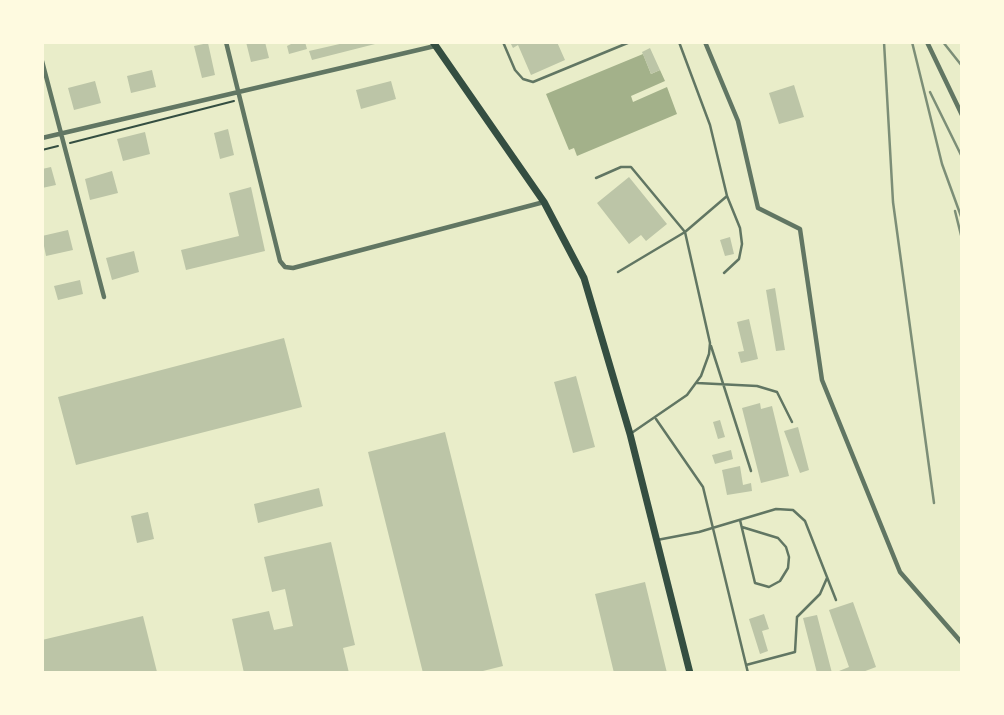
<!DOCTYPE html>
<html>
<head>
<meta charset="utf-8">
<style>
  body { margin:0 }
  #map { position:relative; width:1004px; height:715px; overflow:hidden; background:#e9edc9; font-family:"DejaVu Sans",sans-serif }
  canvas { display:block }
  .frame { position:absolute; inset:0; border:44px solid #fefae0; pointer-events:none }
</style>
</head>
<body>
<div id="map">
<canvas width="1004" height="715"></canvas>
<div class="frame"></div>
</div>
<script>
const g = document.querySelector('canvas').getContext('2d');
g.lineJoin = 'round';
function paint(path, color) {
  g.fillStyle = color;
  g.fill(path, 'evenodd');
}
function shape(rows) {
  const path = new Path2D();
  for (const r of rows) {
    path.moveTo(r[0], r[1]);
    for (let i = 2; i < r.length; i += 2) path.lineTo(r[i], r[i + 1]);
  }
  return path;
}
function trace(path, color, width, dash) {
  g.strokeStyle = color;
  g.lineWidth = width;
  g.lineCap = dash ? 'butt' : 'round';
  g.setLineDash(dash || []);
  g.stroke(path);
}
const water = shape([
  [643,54,651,74,660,70,665,81,631,96,633,102,667,87,677,114,577,156,574,148,569,150,546,94]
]);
const building = shape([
  [246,42,265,42,269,58,251,62],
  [295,42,305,42,307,49,289,54,287,46],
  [510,42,557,42,565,60,531,75,518,45,513,48],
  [208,43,215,75,202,78,194,46],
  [344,43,379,43,312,60,309,51],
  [650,48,660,70,651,74,642,52],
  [152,70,156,87,131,93,127,76],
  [95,81,101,103,74,110,68,88],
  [391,81,396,99,361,109,356,90],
  [794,85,804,117,779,124,769,93],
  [228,129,234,155,220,159,214,133],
  [145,132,150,154,123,161,117,139],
  [51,167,56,185,42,188,42,169],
  [112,171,118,193,90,200,85,179],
  [629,177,667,224,646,241,641,235,629,244,597,203],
  [251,187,265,251,186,270,181,250,239,236,229,193],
  [68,230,73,250,46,256,42,236],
  [730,237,734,254,725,256,720,240],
  [134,251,139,272,112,280,106,258],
  [80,280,83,294,58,300,54,286],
  [775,288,785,350,776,351,766,290],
  [749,319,758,359,741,363,738,352,744,351,737,322],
  [284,338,302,407,76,465,58,397],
  [576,376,595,447,573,453,554,382],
  [760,403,761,409,772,406,789,476,761,483,742,408],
  [720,420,725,437,718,439,713,422],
  [798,427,809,470,800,473,784,431],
  [445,432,503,666,475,673,423,673,368,452],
  [731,450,733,459,715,464,712,455],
  [740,466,743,485,751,483,752,491,727,495,722,470],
  [319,488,323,506,258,523,254,504],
  [148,512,154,539,137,543,131,516],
  [331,542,355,645,343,648,349,673,244,673,232,619,269,611,274,630,293,626,285,589,272,592,264,557],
  [645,582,667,673,614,673,595,594],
  [853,602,876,667,860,673,834,673,849,667,829,610],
  [764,614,769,629,762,631,768,651,760,654,749,619],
  [817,615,832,673,817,673,803,618],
  [143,616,157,672,42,673,42,640]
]);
const path = shape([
  [70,143,234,101],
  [42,150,58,146]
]);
const service = shape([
  [503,42,515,70,523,79,533,82,630,42],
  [596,178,621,167,631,167,685,232,618,272],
  [724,273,739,259,742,244,740,228,727,196],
  [711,346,751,471],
  [697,383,757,386,777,392,792,422],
  [656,419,703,487,748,673],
  [633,432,687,395,701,376,709,354,710,343,685,232,727,196,710,125,679,42],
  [740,520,755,583,769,587,780,581,788,568,789,557,786,547,778,538,742,527],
  [657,540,699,532,776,509,793,510,805,521,836,600],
  [746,665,795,652,797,617,820,594,827,578]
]);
const minor = shape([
  [226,42,280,261,285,267,293,268,544,202],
  [705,42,738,121,758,208,800,229,822,380,900,572,962,643],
  [927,42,962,115],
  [42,61,104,297],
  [42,138,435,46]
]);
const primary = shape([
  [433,42,544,202,584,278,630,434,690,673]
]);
const rail = shape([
  [884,42,893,202,934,503],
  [912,42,942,164,962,219],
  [943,42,962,66],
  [930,92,962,157],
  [955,211,962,239]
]);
paint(water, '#a3b18a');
paint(building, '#bcc5a7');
trace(path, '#344e41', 2);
trace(service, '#617663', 2.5);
trace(minor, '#617663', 4.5);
trace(primary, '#344e41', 7);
trace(rail, '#7c8e77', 2.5);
</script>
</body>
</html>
